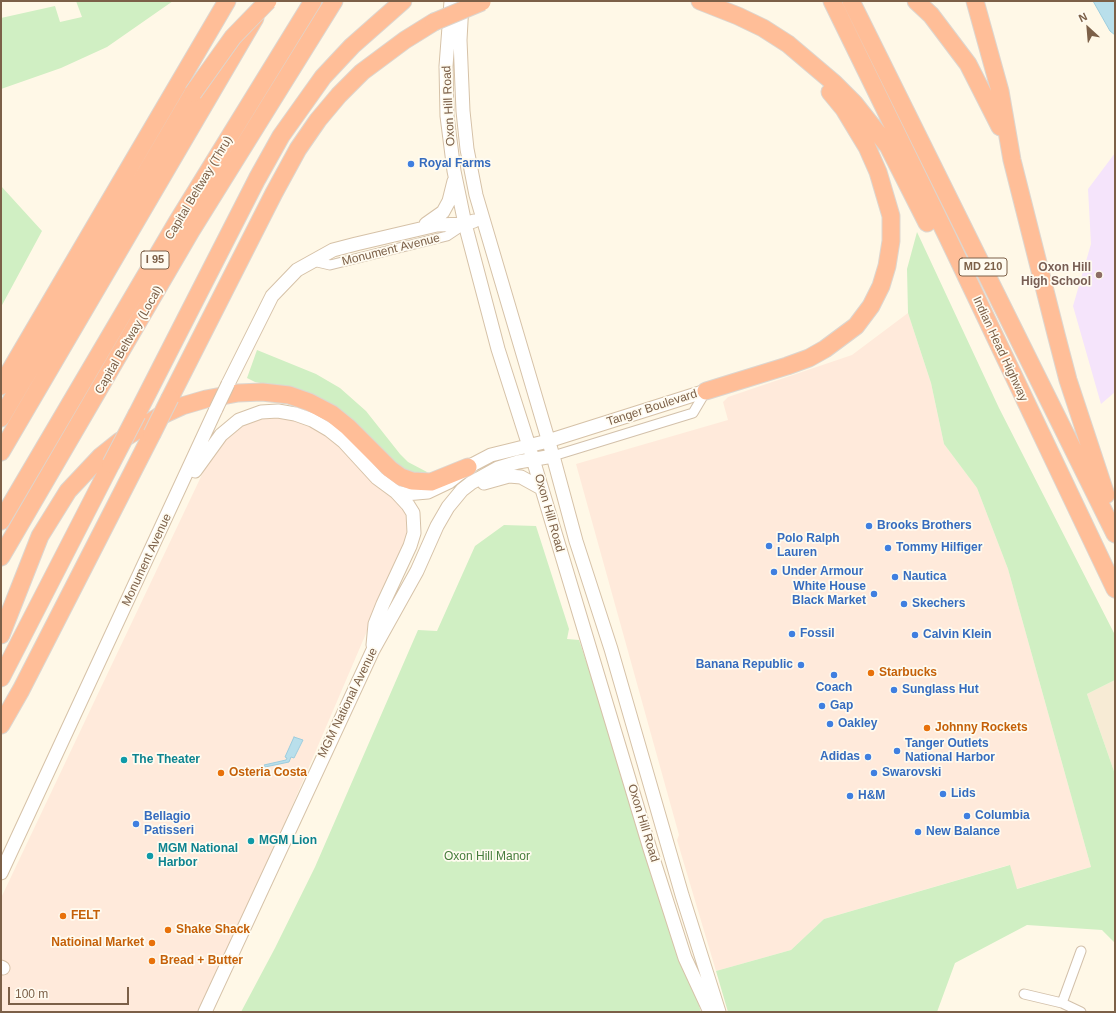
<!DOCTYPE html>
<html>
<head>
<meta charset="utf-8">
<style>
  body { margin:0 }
  #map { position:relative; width:1116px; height:1013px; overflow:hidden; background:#fff8e7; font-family:Helvetica,sans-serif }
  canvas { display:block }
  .frame { position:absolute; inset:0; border:2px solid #7c6048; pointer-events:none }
  .north { position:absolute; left:1068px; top:8px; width:40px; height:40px; -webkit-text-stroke:3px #fffbf0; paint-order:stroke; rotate:334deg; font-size:11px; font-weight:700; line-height:16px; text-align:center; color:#7c6048 }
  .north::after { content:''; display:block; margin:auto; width:14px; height:18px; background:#7c6048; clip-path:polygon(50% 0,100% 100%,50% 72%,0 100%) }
  .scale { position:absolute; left:8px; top:987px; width:121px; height:18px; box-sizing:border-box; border:2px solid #7c6048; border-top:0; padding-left:5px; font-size:12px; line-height:14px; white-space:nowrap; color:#7c6048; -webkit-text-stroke:3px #fffbf0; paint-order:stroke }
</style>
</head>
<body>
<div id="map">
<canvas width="1116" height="1013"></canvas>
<div class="frame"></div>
<div class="north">N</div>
<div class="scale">100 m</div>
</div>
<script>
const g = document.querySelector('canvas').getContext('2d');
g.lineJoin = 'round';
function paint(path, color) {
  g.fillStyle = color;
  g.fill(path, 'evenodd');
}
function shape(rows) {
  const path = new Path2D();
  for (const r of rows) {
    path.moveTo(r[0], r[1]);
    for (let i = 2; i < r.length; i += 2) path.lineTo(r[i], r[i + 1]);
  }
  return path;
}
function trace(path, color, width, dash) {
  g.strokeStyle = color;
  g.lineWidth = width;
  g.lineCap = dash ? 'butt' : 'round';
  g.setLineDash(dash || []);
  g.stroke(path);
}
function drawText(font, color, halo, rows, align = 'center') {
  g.font = font + ' Helvetica,sans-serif';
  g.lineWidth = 3.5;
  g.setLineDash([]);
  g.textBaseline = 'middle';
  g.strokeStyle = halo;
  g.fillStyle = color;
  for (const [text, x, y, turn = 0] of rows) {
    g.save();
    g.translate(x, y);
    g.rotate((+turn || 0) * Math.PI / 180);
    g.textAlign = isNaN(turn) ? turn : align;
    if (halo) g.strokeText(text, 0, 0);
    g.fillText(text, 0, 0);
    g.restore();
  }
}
const residential = shape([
  [1115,680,1115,774,1087,694]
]);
const commercial = shape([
  [908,313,931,383,944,444,977,488,1008,569,1091,867,1016,889,1009,865,824,919,791,950,716,971,677,840,679,835,576,464,728,420,723,402,728,397,852,355],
  [278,411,329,430,407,512,409,533,204,1012,1,1012,1,898,207,464,222,443,241,424]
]);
const education = shape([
  [1115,153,1115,392,1101,404,1073,306,1091,244,1088,189]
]);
const green = shape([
  [76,1,173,1,107,47,61,68,1,89,1,18,55,6,60,22,82,17],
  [1,186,42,231,1,307],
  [917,232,999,408,1115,635,1115,680,1087,694,1115,774,1115,943,1102,930,1027,925,955,963,937,1012,728,1012,716,971,791,950,824,919,1010,865,1017,889,1091,867,1008,569,977,488,944,444,931,383,908,313,907,269],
  [257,350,316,374,340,388,366,411,400,454,408,462,427,472,424,475,408,472,398,466,296,390,255,382,247,378],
  [504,525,536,526,569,629,567,639,579,640,674,923,701,1012,241,1012,275,948,315,867,418,630,437,631,475,546]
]);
const water = shape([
  [1093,1,1115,1,1115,35,1110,31,1093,1],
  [294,737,303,740,294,758,291,757,289,762,265,767,264,765,286,760,287,758,285,757,294,737]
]);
const street = shape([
  [313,261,330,265,447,236,465,224],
  [553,456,693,413,706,391],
  [1024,994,1062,1003,1081,1012],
  [1062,1003,1081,951]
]);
const secondary = shape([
  [451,1,446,66,447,116,454,171,465,224,498,349,529,446,650,849,685,958,710,1012],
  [462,3,460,40,463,111,467,149,476,195,553,456,576,541,611,649,682,895,719,1012],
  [426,224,443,212,449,201,454,181],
  [228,384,272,296,297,270,333,250,356,244,437,225,465,224,474,221],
  [195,471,221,435,239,420,261,412,278,411,295,414,312,420,329,430,344,442,377,478,396,492,408,505,413,513,414,533,410,546,383,604,375,624,373,645],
  [484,483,509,476,521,477,541,488],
  [396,492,405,494,428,492,449,482,468,467,491,455,548,441,706,391],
  [1,873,216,409],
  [1,967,3,968],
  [205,1012,373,650,417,571,437,526,448,507,462,490,471,483,498,468,518,462,553,456]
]);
const highway = shape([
  [700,1,738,16,763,28,788,44,834,83,854,103,888,146,927,223],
  [832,1,948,238,1115,589],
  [851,1,1115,534],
  [916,1,931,15,968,64,1000,127],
  [975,1,1000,91,1012,160,1056,334,1068,380,1106,495],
  [1,386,227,1],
  [706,391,787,366,809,358,825,349,856,326,871,306,881,286,887,266,891,241,891,216,878,172,867,147,844,109,830,92],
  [170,398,274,193,298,149,318,120,339,95,362,72,405,40,434,22],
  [137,414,257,179,281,136,323,77,352,46,403,1],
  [1,418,193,93],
  [1,452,255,18],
  [1,521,177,222,313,1],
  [1,557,191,231,334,1],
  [1,635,40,536,68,491,100,457,120,441,158,417,182,406,206,399,238,393,262,392,289,395,309,402,332,414,348,427,390,469,401,477,412,481,431,482,468,467],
  [1,678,111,464],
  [1,725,21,690,152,434]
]);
const secondaryBridge = shape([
  [216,409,228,384]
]);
const highwayBridge = shape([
  [434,22,482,2],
  [193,93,233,37,268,1],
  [152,434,170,398],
  [111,464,137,414]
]);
const markers = [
  [411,164,4,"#3f7fe0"],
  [1099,275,4,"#8d6e63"],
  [869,526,4,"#3f7fe0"],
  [769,546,4,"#3f7fe0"],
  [888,548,4,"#3f7fe0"],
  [774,572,4,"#3f7fe0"],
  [895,577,4,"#3f7fe0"],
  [874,594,4,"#3f7fe0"],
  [904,604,4,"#3f7fe0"],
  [792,634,4,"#3f7fe0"],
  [915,635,4,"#3f7fe0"],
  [801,665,4,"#3f7fe0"],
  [871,673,4,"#e8710a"],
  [834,675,4,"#3f7fe0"],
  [894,690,4,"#3f7fe0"],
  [822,706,4,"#3f7fe0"],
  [830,724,4,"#3f7fe0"],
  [927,728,4,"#e8710a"],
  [897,751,4,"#3f7fe0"],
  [868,757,4,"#3f7fe0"],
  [124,760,4,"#0f9aa8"],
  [221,773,4,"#e8710a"],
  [874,773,4,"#3f7fe0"],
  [943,794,4,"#3f7fe0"],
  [850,796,4,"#3f7fe0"],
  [967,816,4,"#3f7fe0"],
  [136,824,4,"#3f7fe0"],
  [918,832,4,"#3f7fe0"],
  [251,841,4,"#0f9aa8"],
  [150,856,4,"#0f9aa8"],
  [63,916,4,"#e8710a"],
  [168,930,4,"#e8710a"],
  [152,943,4,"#e8710a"],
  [152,961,4,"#e8710a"]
];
const shields = [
  [155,260,28],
  [983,267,48]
];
const shieldNames = [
  ["I 95",155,260],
  ["MD 210",983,267]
];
const streetNames = [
  ["Oxon Hill Road",449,106,-93],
  ["Capital Beltway (Thru)",199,188,-59],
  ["Monument Avenue",391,250,-14],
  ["Capital Beltway (Local)",129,340,-60],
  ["Indian Head Highway",1000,349,65],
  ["Tanger Boulevard",652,408,-18],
  ["Oxon Hill Road",549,513,74],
  ["Monument Avenue",147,560,-65],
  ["MGM National Avenue",348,703,-64],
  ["Oxon Hill Road",643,823,73]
];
const shopNames = [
  ["Royal Farms",419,164],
  ["Brooks Brothers",877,526],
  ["Polo Ralph",777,539],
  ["Lauren",777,553],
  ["Tommy Hilfiger",896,548],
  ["Under Armour",782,572],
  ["Nautica",903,577],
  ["White House",866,587,"right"],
  ["Black Market",866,601,"right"],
  ["Skechers",912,604],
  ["Fossil",800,634],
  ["Calvin Klein",923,635],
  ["Banana Republic",793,665,"right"],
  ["Coach",834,688,"center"],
  ["Sunglass Hut",902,690],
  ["Gap",830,706],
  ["Oakley",838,724],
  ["Tanger Outlets",905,744],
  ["National Harbor",905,758],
  ["Adidas",860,757,"right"],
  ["Swarovski",882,773],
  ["Lids",951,794],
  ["H&M",858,796],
  ["Columbia",975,816],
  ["Bellagio",144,817],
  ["Patisseri",144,831],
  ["New Balance",926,832]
];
const educationNames = [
  ["Oxon Hill",1091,268],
  ["High School",1091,282]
];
const foodNames = [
  ["Starbucks",879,673],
  ["Johnny Rockets",935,728],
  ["Osteria Costa",229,773],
  ["FELT",71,916],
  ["Shake Shack",176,930],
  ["Natioinal Market",144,943,"right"],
  ["Bread + Butter",160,961]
];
const cultureNames = [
  ["The Theater",132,760],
  ["MGM Lion",259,841],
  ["MGM National",158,849],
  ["Harbor",158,863]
];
const parkNames = [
  ["Oxon Hill Manor",487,857]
];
paint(residential, '#f7ebd5');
paint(commercial, '#ffeadb');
paint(education, '#f5e4fb');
paint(green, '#d0efc3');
paint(water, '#b9dfeb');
trace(water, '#9ecdde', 1);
trace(street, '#d3c1ab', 11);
trace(secondary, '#d6c2a8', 15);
trace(highway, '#ddd6cf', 19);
trace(street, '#fff', 9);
trace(secondary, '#fff', 13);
trace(highway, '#ffbe98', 17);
trace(secondaryBridge, '#d6c2a8', 15, []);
trace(highwayBridge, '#ddd6cf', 19, []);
trace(secondaryBridge, '#fff', 13);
trace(highwayBridge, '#ffbe98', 17);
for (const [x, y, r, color] of markers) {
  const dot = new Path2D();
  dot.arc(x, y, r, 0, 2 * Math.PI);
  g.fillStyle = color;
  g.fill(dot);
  trace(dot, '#fffbf0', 1.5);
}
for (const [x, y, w] of shields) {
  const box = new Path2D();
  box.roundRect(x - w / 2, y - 9, w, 18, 3);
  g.fillStyle = '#fffbf0';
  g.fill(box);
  trace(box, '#7c6048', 1);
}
drawText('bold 11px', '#7c6048', null, shieldNames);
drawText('12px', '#7c6048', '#fffbf0', streetNames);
drawText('bold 12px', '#366cbe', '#fffbf0', shopNames, 'left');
drawText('bold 12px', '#785e54', '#fffbf0', educationNames, 'right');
drawText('bold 12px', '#c56008', '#fffbf0', foodNames, 'left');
drawText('bold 12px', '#0d838f', '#fffbf0', cultureNames, 'left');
drawText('12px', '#477d3c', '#fffbf0', parkNames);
</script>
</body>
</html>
